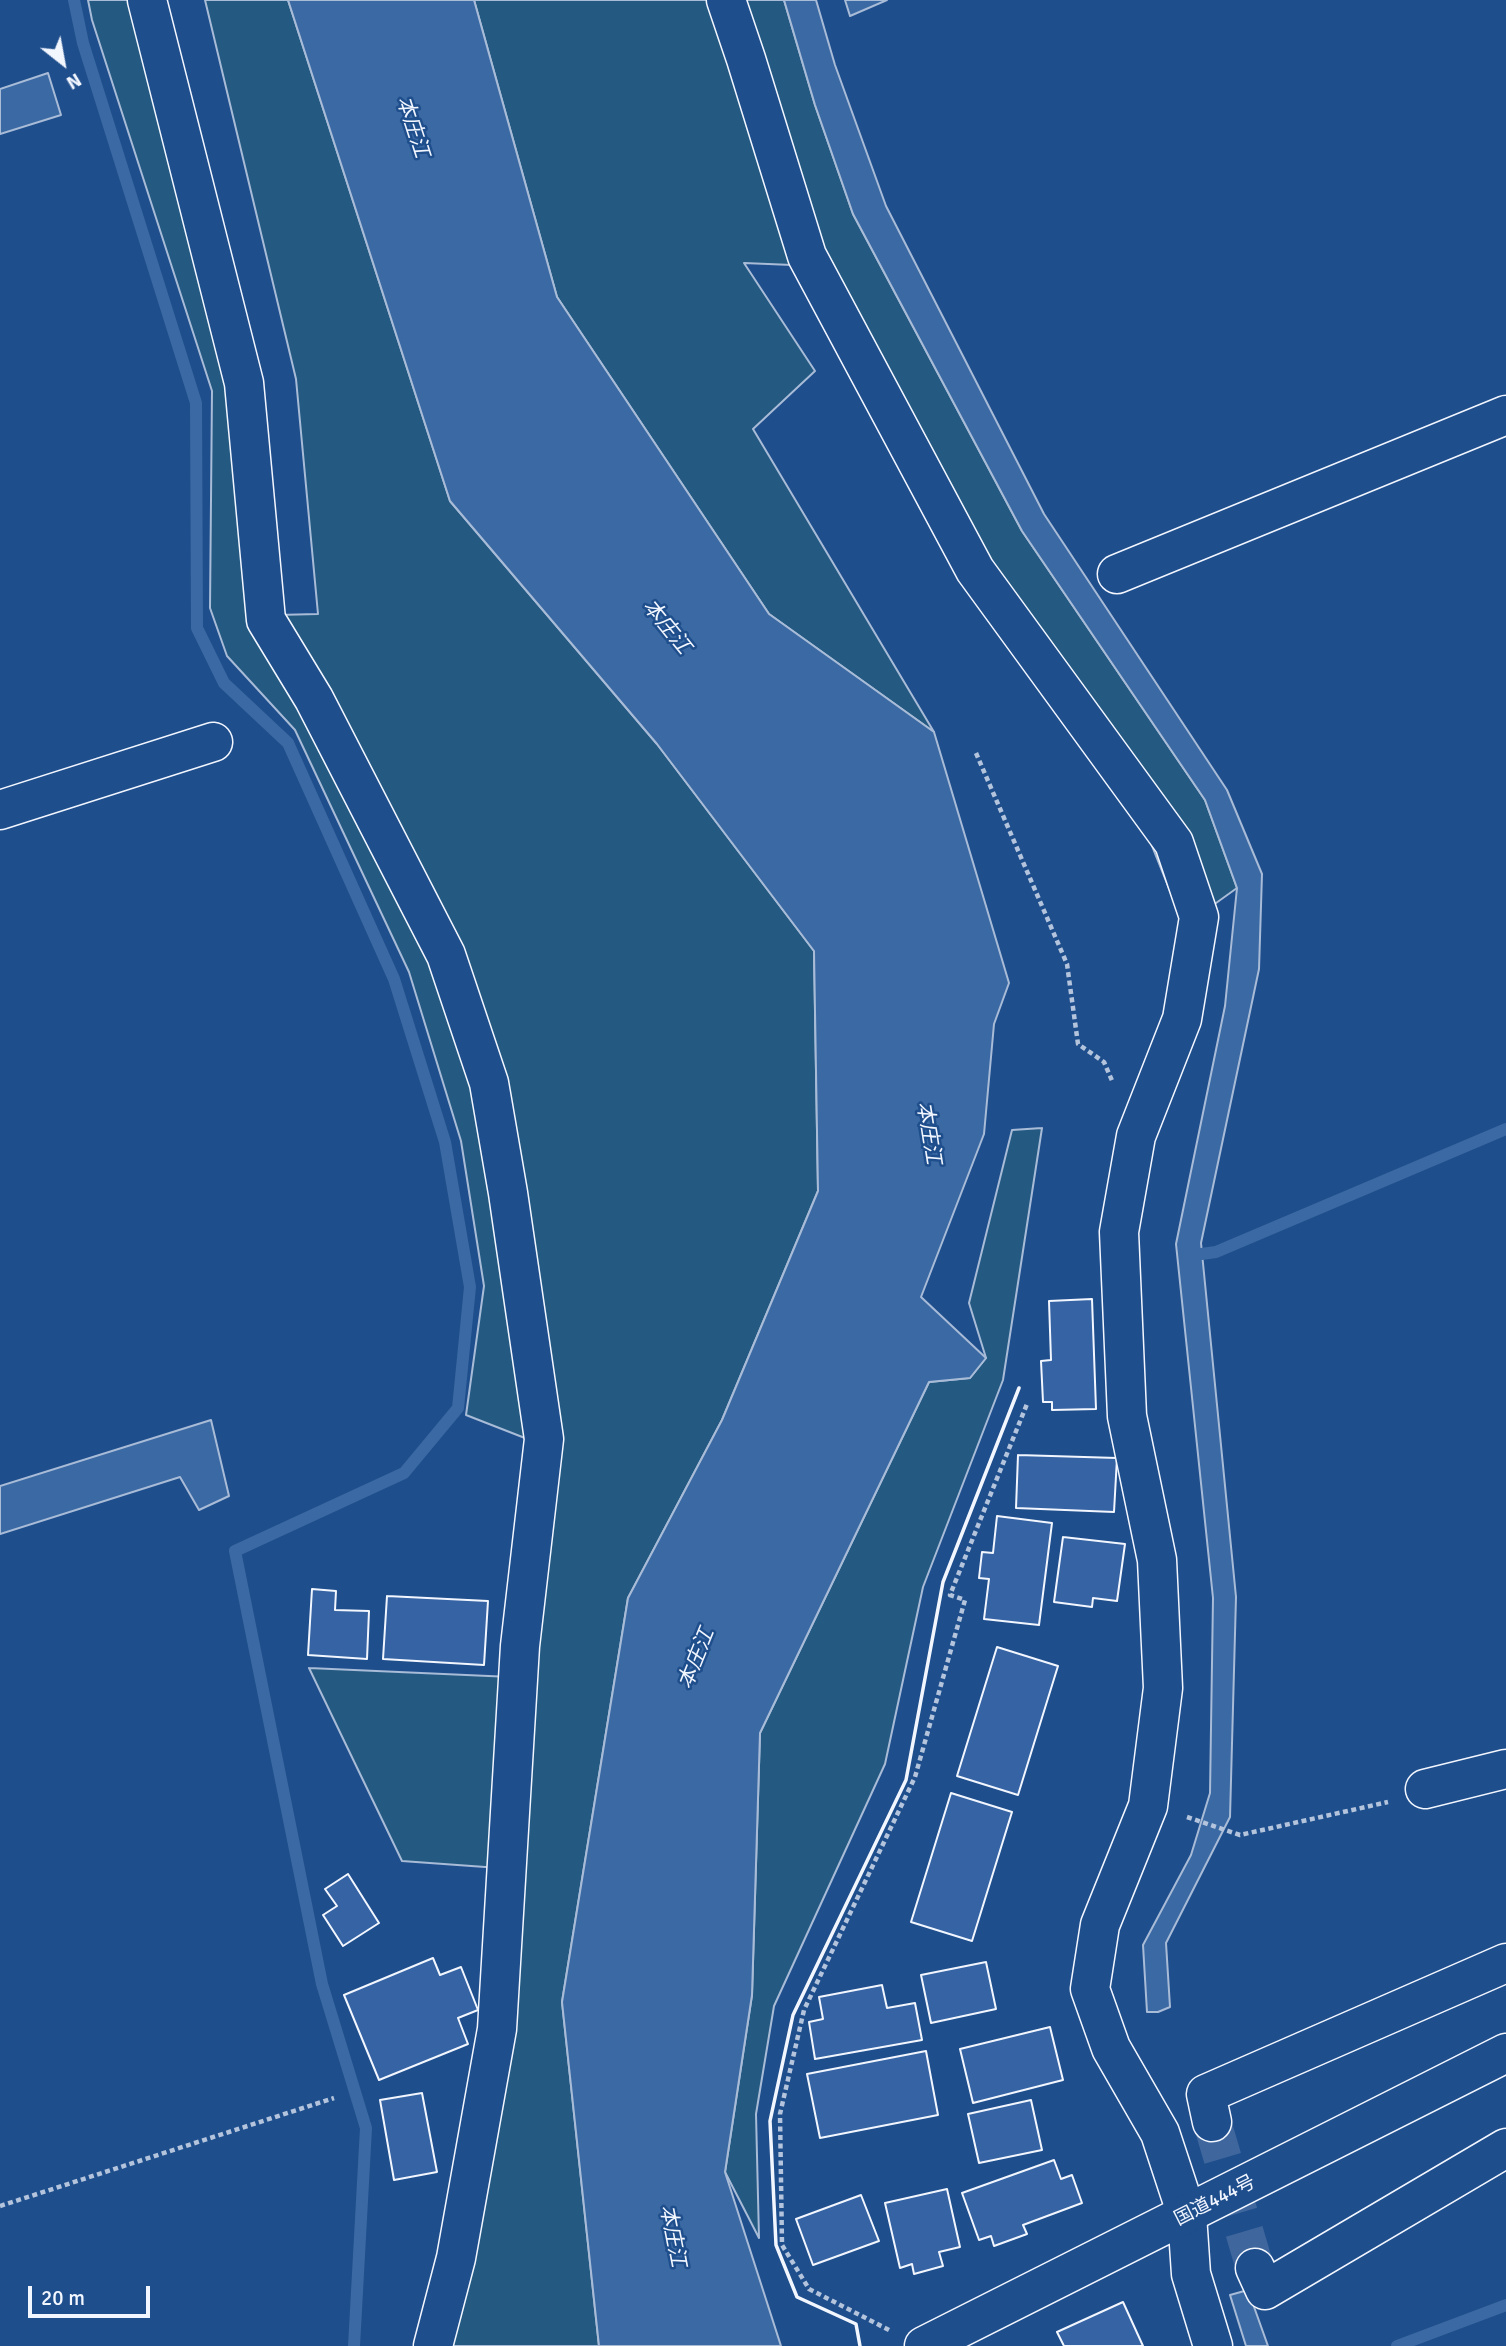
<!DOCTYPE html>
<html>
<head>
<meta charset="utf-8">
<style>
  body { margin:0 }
  #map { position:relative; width:1506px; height:2346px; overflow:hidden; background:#1f4e8c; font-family:Signika,sans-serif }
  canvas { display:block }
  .north { position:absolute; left:28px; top:28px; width:70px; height:70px; -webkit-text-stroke:5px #1f4e8c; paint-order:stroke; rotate:149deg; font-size:19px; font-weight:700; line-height:28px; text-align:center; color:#f2f6ff }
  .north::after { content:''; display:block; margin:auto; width:24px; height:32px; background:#f2f6ff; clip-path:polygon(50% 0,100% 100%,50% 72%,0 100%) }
  .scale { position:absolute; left:28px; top:2286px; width:122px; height:32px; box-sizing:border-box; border:4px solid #f2f6ff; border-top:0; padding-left:9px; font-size:21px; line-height:24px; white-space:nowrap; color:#f2f6ff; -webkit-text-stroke:5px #1f4e8c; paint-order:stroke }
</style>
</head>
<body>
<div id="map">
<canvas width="1506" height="2346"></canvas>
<div class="north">N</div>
<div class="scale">20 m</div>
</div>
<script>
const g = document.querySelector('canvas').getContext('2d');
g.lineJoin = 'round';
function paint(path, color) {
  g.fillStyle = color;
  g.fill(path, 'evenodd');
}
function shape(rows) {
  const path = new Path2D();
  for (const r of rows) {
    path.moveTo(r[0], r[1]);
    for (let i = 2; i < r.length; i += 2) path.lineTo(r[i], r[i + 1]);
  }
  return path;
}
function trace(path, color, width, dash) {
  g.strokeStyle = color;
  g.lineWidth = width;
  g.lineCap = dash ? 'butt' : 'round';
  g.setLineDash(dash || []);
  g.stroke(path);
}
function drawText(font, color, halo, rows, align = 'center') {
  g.font = font + ' Signika,"Noto Sans JP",sans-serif';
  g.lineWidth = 5;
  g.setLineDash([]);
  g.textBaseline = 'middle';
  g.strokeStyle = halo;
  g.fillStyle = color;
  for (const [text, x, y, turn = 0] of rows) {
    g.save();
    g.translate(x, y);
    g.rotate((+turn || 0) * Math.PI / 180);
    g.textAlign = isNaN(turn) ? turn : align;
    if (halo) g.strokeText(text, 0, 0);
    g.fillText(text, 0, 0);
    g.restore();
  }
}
const green = shape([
  [88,0,137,0,237,395,276,615,318,614,296,379,205,0,288,0,450,501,657,744,814,951,818,1191,722,1420,628,1598,562,2002,599,2346,446,2346,553,1449,466,1415,484,1286,461,1141,409,972,295,730,227,656,210,608,212,391,92,20,88,0],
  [474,0,784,0,815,105,853,214,1022,531,1205,800,1237,888,1184,926,1148,836,792,265,744,263,815,371,753,429,934,732,769,614,557,297,474,0],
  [1042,1128,1003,1380,923,1587,885,1764,774,2006,756,2114,759,2238,725,2172,752,1995,760,1733,929,1382,970,1378,986,1358,969,1303,1012,1130,1042,1128],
  [309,1668,511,1677,499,1868,402,1861,309,1668]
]);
const water = shape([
  [288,0,474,0,557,297,769,614,934,732,1009,983,994,1024,984,1134,921,1297,986,1358,970,1378,929,1382,760,1733,752,1995,725,2172,781,2346,599,2346,562,2002,628,1598,722,1420,818,1191,814,951,657,744,450,501,288,0],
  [784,0,816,0,835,65,886,206,1044,514,1227,790,1262,874,1259,969,1201,1243,1236,1597,1230,1817,1166,1943,1170,2007,1158,2012,1147,2012,1143,1945,1191,1855,1210,1793,1213,1598,1176,1244,1225,1006,1237,888,1205,800,1022,531,853,214,815,105,784,0],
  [845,0,887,0,850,16,845,0],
  [48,73,61,115,0,134,0,89,48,73],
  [211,1420,229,1496,199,1510,180,1477,0,1534,0,1486,211,1420],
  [1248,2290,1268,2346,1246,2346,1230,2295,1248,2290]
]);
const stream = shape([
  [74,0,83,43,196,403,197,628,224,683,288,743,394,979,445,1142,470,1287,458,1408,404,1473,235,1551,322,1984,366,2128,354,2346],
  [1187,1256,1216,1252,1506,1129],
  [1397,2346,1506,2305]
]);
const building = shape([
  [1092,1299,1096,1409,1052,1410,1052,1402,1043,1402,1041,1361,1051,1360,1049,1301,1092,1299],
  [1018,1455,1117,1458,1114,1512,1016,1508,1018,1455],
  [997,1516,1052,1523,1039,1625,984,1619,989,1579,979,1578,982,1552,993,1553,997,1516],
  [1063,1537,1125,1544,1117,1601,1093,1598,1092,1607,1054,1602,1063,1537],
  [312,1589,336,1591,335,1610,369,1611,367,1659,308,1655,312,1589],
  [387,1596,488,1601,484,1665,383,1659,387,1596],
  [997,1647,1058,1666,1018,1795,957,1776,997,1647],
  [951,1793,1012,1812,972,1941,911,1922,951,1793],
  [348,1874,379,1923,343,1946,323,1915,337,1906,325,1889,348,1874],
  [433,1958,440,1975,461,1967,478,2010,458,2018,468,2044,379,2080,344,1995,433,1958],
  [986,1962,996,2009,931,2023,921,1975,986,1962],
  [882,1985,887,2008,915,2003,922,2040,815,2059,809,2022,823,2019,819,1997,882,1985],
  [1050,2027,1063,2080,973,2103,960,2049,1050,2027],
  [926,2051,938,2115,820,2138,807,2074,926,2051],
  [422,2093,437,2172,394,2180,380,2100,422,2093],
  [1031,2100,1042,2150,979,2163,968,2114,1031,2100],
  [1054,2160,1061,2179,1072,2175,1082,2203,1023,2225,1027,2234,994,2246,991,2236,979,2240,962,2193,1054,2160],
  [947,2189,960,2247,939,2252,943,2266,914,2274,912,2264,900,2268,885,2203,947,2189],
  [861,2195,879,2241,813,2265,796,2219,861,2195],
  [1123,2302,1143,2346,1064,2346,1057,2332,1123,2302]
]);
const minorTunnel = shape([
  [1212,2122,1255,2268]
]);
const path = shape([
  [976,753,1067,964,1078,1044,1104,1062,1113,1083],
  [1187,1817,1240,1835,1388,1802],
  [0,2206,334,2098],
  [889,2330,809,2289,782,2245,780,2114,804,2010,915,1777,965,1600,950,1595,1027,1404]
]);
const minor = shape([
  [147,0,244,383,266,620,314,699,446,955,489,1083,508,1193,544,1439,520,1646,497,2029,456,2258,433,2346],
  [726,0,746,59,807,256,975,570,1174,843,1199,917,1182,1019,1136,1136,1119,1232,1127,1416,1157,1560,1163,1688,1148,1806,1100,1925,1090,1989,1111,2048,1160,2133,1187,2215,1191,2274,1213,2346],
  [1117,574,1506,415],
  [0,810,213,742],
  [1425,1789,1506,1769],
  [1212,2122,1206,2094,1506,1963],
  [1255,2268,1265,2290,1506,2148]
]);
const highway = shape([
  [924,2346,1506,2053]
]);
const wall = shape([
  [860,2346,856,2324,797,2297,776,2245,770,2121,793,2015,906,1780,943,1582,1019,1388]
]);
const streetNames = [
  ["国道444号",1215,2201,-27]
];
const waterNames = [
  ["本庄江",412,127,72],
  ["本庄江",666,627,51],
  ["本庄江",928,1133,81],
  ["本庄江",697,1659,-68],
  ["本庄江",672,2236,79]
];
paint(green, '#245a82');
trace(green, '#a8bbd7', 2);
paint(water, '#3b69a3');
trace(water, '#a8bbd7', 2);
trace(stream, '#3b69a3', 12);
paint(building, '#3563a3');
trace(building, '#f2f6ff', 2);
trace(minorTunnel, '#3f679d', 38, [38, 19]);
trace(minor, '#f2f6ff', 41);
trace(highway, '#f2f6ff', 41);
trace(path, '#b3c4dc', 4.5, [5, 3.5]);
trace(minor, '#1f4e8c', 38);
trace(highway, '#1f4e8c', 38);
trace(wall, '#f2f6ff', 3.5);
drawText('19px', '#f2f6ff', '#1f4e8c', streetNames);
drawText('italic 21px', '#f2f6ff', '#1f4e8c', waterNames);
</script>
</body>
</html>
